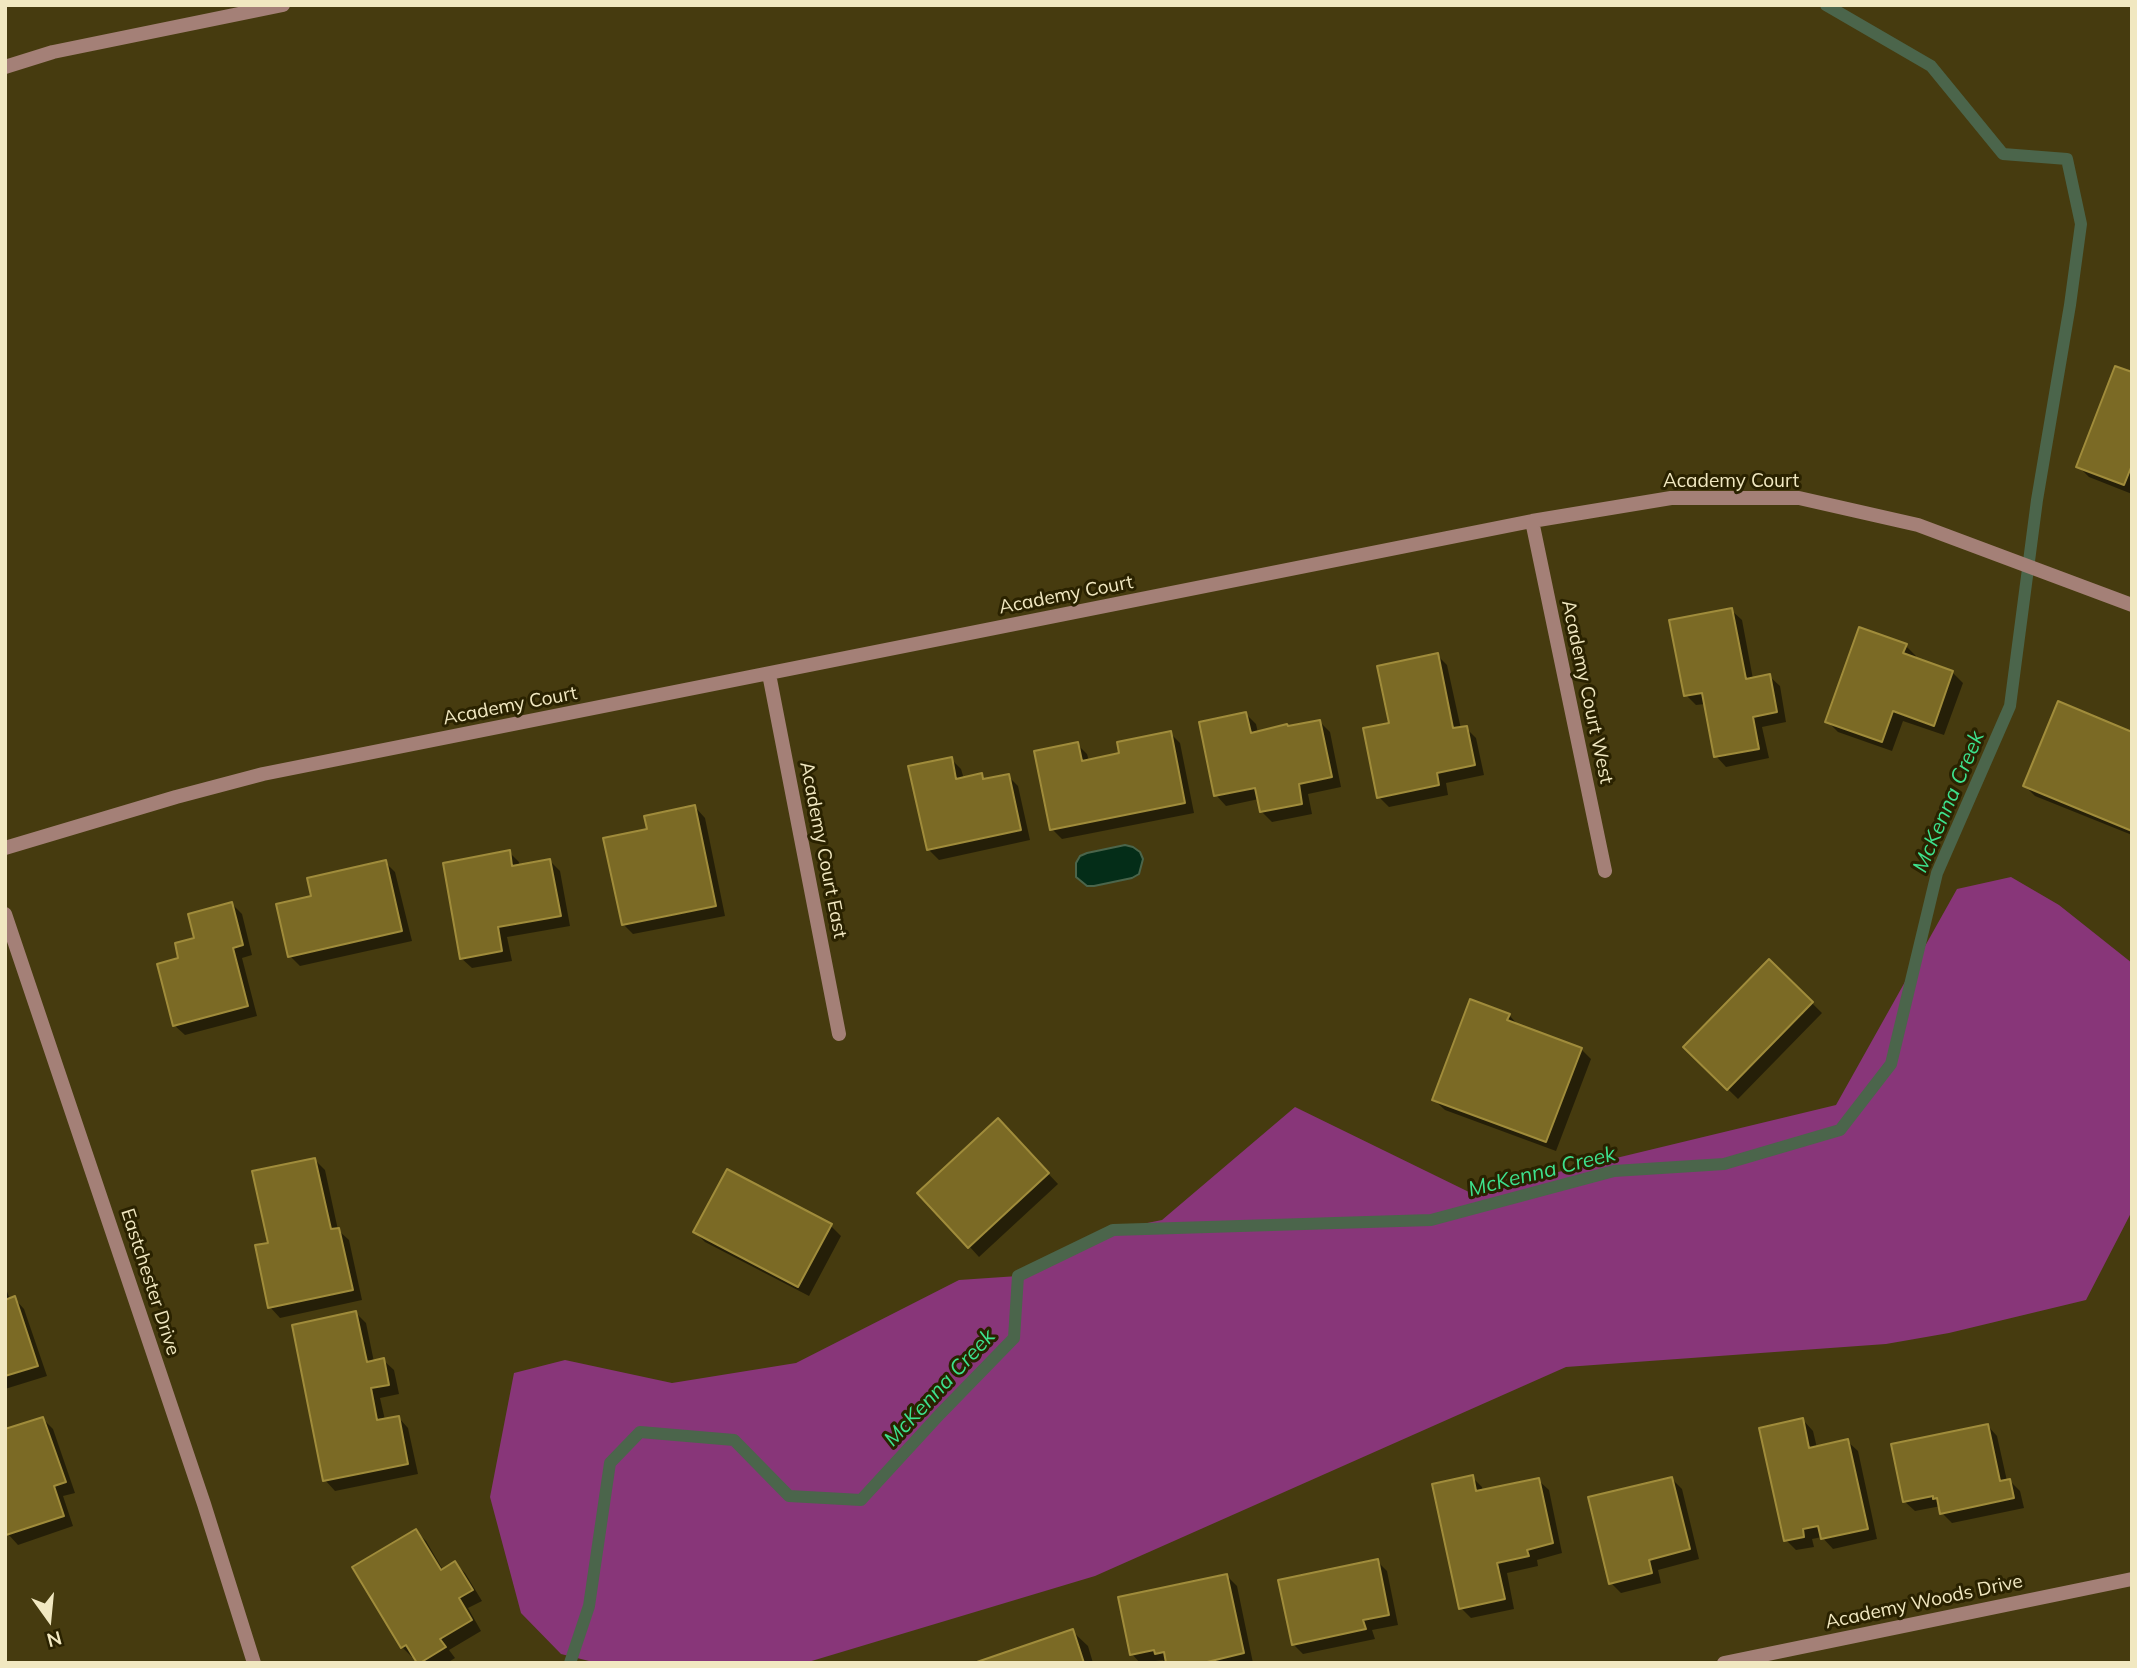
<!DOCTYPE html>
<html>
<head>
<meta charset="utf-8">
<style>
  body { margin:0 }
  #map { position:relative; width:2137px; height:1668px; overflow:hidden; background:#463b0f; font-family:Mulish,sans-serif }
  canvas { display:block }
  .frame { position:absolute; inset:0; border:7px solid #f1e8c1; pointer-events:none }
  .north { position:absolute; left:14px; top:1584px; width:70px; height:70px; -webkit-text-stroke:5px #2a2200; paint-order:stroke; rotate:165deg; font-size:19px; font-weight:700; line-height:28px; text-align:center; color:#f1e8c1 }
  .north::after { content:''; display:block; margin:auto; width:24px; height:32px; background:#f1e8c1; clip-path:polygon(50% 0,100% 100%,50% 72%,0 100%) }
</style>
</head>
<body>
<div id="map">
<canvas width="2137" height="1668"></canvas>
<div class="frame"></div>
<div class="north">N</div>
</div>
<script>
const g = document.querySelector('canvas').getContext('2d');
g.lineJoin = 'round';
function paint(path, color) {
  g.fillStyle = color;
  g.fill(path, 'evenodd');
}
function shape(rows) {
  const path = new Path2D();
  for (const r of rows) {
    path.moveTo(r[0], r[1]);
    for (let i = 2; i < r.length; i += 2) path.lineTo(r[i], r[i + 1]);
  }
  return path;
}
function trace(path, color, width, dash) {
  g.strokeStyle = color;
  g.lineWidth = width;
  g.lineCap = dash ? 'butt' : 'round';
  g.setLineDash(dash || []);
  g.stroke(path);
}
function drawText(font, color, halo, rows, align = 'center') {
  g.font = font + ' Mulish,sans-serif';
  g.lineWidth = 6;
  g.setLineDash([]);
  g.textBaseline = 'middle';
  g.strokeStyle = halo;
  g.fillStyle = color;
  for (const [text, x, y, turn = 0] of rows) {
    g.save();
    g.translate(x, y);
    g.rotate((+turn || 0) * Math.PI / 180);
    g.textAlign = isNaN(turn) ? turn : align;
    if (halo) g.strokeText(text, 0, 0);
    g.fillText(text, 0, 0);
    g.restore();
  }
}
const green = shape([
  [2011,877,2059,905,2132,963,2132,1211,2086,1300,1949,1333,1886,1344,1566,1367,1095,1576,805,1663,597,1663,561,1654,521,1613,490,1497,514,1373,565,1360,672,1383,796,1363,959,1280,1018,1276,1113,1230,1162,1220,1295,1107,1471,1193,1836,1105,1957,889]
]);
const water = shape([
  [1125,845,1133,847,1140,852,1143,859,1139,874,1132,878,1094,886,1087,886,1076,877,1076,863,1080,856,1087,853,1125,845]
]);
const shadow = shape([
  [2132,374,2132,494,2089,477,2079,467],
  [1731,610,1742,620,1753,679,1769,676,1780,686,1786,722,1762,727,1769,758,1726,767,1716,756,1705,704,1696,705,1686,695],
  [1906,646,1916,656,1915,659,1952,672,1963,683,1944,735,1903,721,1892,751,1838,732,1827,721],
  [1437,655,1447,665,1461,729,1466,728,1476,738,1484,775,1446,783,1448,795,1389,807,1379,797,1391,724],
  [1246,714,1256,724,1258,733,1320,722,1330,732,1341,787,1308,794,1312,814,1272,822,1262,812,1259,799,1226,806,1216,795],
  [1170,733,1180,743,1194,813,1062,839,1052,829,1077,744,1087,754,1089,761,1121,755],
  [2132,734,2132,835,2035,796,2025,786],
  [951,759,961,769,964,779,981,775,986,780,1008,776,1018,786,1030,840,939,860,928,849],
  [695,807,705,818,725,916,633,934,623,924,649,830],
  [509,852,519,862,520,867,550,861,560,871,570,926,507,937,512,961,472,968,461,958],
  [385,862,395,872,412,941,300,966,290,956],
  [232,904,242,914,252,955,242,958,257,1016,185,1035,174,1025,196,939],
  [1769,961,1822,1013,1738,1099,1685,1047],
  [1471,1001,1509,1015,1519,1026,1581,1049,1591,1059,1556,1151,1445,1110,1434,1100],
  [1008,1131,1058,1184,979,1257,969,1246],
  [315,1160,325,1170,338,1230,349,1240,362,1300,280,1318,270,1307,270,1244],
  [831,1226,841,1236,809,1296,705,1242,695,1232],
  [5,1286,10,1300,14,1298,24,1309,47,1376,5,1389],
  [356,1313,366,1323,374,1362,383,1360,394,1370,399,1394,380,1398,385,1420,398,1417,408,1428,418,1474,335,1491,325,1480],
  [43,1419,53,1429,75,1493,63,1496,73,1526,18,1545,8,1534,5,1527,5,1431],
  [1803,1420,1813,1431,1817,1448,1847,1441,1858,1451,1877,1539,1833,1549,1822,1537,1812,1539,1814,1547,1796,1550,1786,1540],
  [1987,1425,1997,1436,2007,1481,2010,1481,2020,1491,2024,1508,1952,1523,1942,1513,1941,1506,1915,1511,1904,1501],
  [1472,1477,1482,1487,1483,1492,1538,1480,1549,1490,1562,1553,1537,1560,1538,1566,1507,1573,1514,1609,1471,1618,1461,1608],
  [1672,1479,1682,1489,1699,1559,1658,1570,1661,1583,1621,1593,1611,1583],
  [416,1531,426,1541,443,1570,455,1563,465,1573,482,1601,468,1608,481,1631,449,1650,455,1658,447,1663,419,1663,415,1656,412,1657,402,1647],
  [1377,1561,1387,1571,1398,1625,1372,1630,1375,1639,1303,1654,1293,1644],
  [1226,1575,1237,1586,1253,1663,1165,1663,1163,1660,1140,1663,1132,1654],
  [1072,1631,1088,1646,1093,1663,979,1663]
]);
const stream = shape([
  [570,1663,589,1606,610,1463,640,1432,734,1440,789,1496,861,1500,940,1414,1014,1338,1018,1276,1113,1230,1431,1220,1614,1171,1724,1164,1840,1130,1891,1064,1937,873,2010,706,2037,500,2070,305,2081,224,2067,159,2003,154,1931,66,1826,5]
]);
const building = shape([
  [2115,366,2132,372,2132,465,2124,485,2076,467,2115,366],
  [1732,608,1746,679,1770,674,1777,712,1753,717,1759,749,1714,757,1702,693,1684,696,1669,620,1732,608],
  [1859,627,1907,644,1903,653,1953,671,1934,726,1893,711,1882,742,1825,722,1859,627],
  [1438,653,1453,728,1467,726,1475,765,1437,773,1439,785,1377,798,1363,728,1389,723,1377,666,1438,653],
  [2058,701,2132,732,2132,831,2023,786,2058,701],
  [1246,712,1251,733,1287,724,1288,726,1320,720,1332,777,1299,784,1302,804,1260,812,1255,788,1214,796,1199,722,1246,712],
  [1171,731,1185,803,1050,830,1034,751,1078,742,1082,761,1119,753,1117,742,1171,731],
  [952,757,956,779,982,773,983,779,1009,774,1021,830,927,850,908,766,952,757],
  [695,805,716,906,622,925,603,838,647,829,644,816,695,805],
  [510,850,512,866,550,859,561,916,498,927,502,951,460,959,443,863,510,850],
  [386,860,402,931,288,957,276,904,311,896,307,878,386,860],
  [232,902,243,945,233,948,248,1006,173,1026,157,964,178,958,175,943,194,938,188,914,232,902],
  [1769,959,1813,1002,1727,1090,1683,1047,1769,959],
  [1470,999,1510,1014,1507,1020,1582,1048,1546,1142,1432,1100,1470,999],
  [998,1118,1049,1173,968,1248,917,1193,998,1118],
  [315,1158,331,1229,339,1228,353,1290,268,1308,255,1245,268,1243,252,1171,315,1158],
  [727,1169,832,1224,798,1287,693,1232,727,1169],
  [15,1296,38,1366,5,1376,5,1300,15,1296],
  [356,1311,367,1362,384,1358,389,1385,371,1388,377,1420,399,1416,408,1464,323,1481,292,1325,356,1311],
  [43,1417,66,1482,54,1486,64,1516,6,1535,5,1429,43,1417],
  [1803,1418,1809,1448,1848,1439,1868,1529,1821,1539,1818,1526,1803,1529,1804,1537,1784,1541,1759,1428,1803,1418],
  [1988,1424,2000,1481,2010,1479,2014,1498,1940,1514,1937,1498,1933,1499,1933,1496,1903,1502,1891,1444,1988,1424],
  [1473,1475,1476,1491,1539,1478,1553,1543,1527,1550,1529,1556,1497,1563,1505,1599,1459,1609,1432,1484,1473,1475],
  [1672,1477,1690,1549,1649,1560,1652,1573,1609,1584,1588,1497,1672,1477],
  [416,1529,441,1570,455,1561,473,1590,459,1598,472,1620,440,1639,446,1647,420,1663,417,1663,406,1645,401,1648,352,1567,416,1529],
  [1378,1559,1389,1615,1363,1620,1366,1629,1292,1645,1278,1580,1378,1559],
  [1227,1574,1244,1653,1203,1663,1166,1663,1164,1652,1155,1654,1154,1650,1130,1655,1118,1597,1227,1574],
  [1073,1629,1084,1663,974,1663,1073,1629]
]);
const street = shape([
  [5,67,53,52,283,5],
  [1532,521,1605,871],
  [769,674,839,1034],
  [5,848,176,797,263,774,1532,521,1671,498,1799,498,1918,525,2132,605],
  [5,914,204,1504,254,1663],
  [1724,1663,2132,1579]
]);
const streetNames = [
  ["Academy Court",1731,481],
  ["Academy Court",1066,595,-11],
  ["Academy Court West",1587,692,78],
  ["Academy Court",510,706,-11],
  ["Academy Court East",823,850,79],
  ["Eastchester Drive",150,1282,72],
  ["Academy Woods Drive",1924,1602,-12]
];
const waterNames = [
  ["McKenna Creek",1949,802,-67],
  ["McKenna Creek",1542,1172,-14],
  ["McKenna Creek",940,1388,-47]
];
paint(green, '#883679');
paint(water, '#042d18');
trace(water, '#4b654b', 2);
paint(shadow, '#0007');
trace(stream, '#4b654b', 12);
paint(building, '#7b6a25');
trace(building, '#a08c3b', 2);
trace(street, '#a48077', 14);
drawText('19px', '#f1e8c1', '#2a2200', streetNames);
drawText('italic 21px', '#3de28d', '#2a2200', waterNames);
</script>
</body>
</html>
